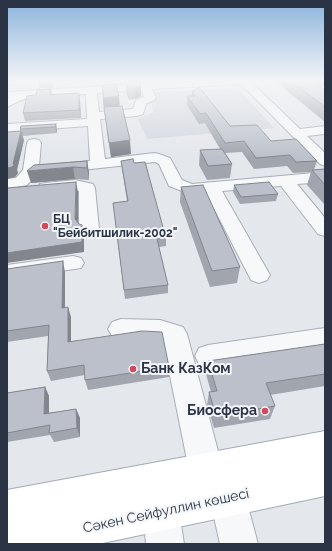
<!DOCTYPE html>
<html>
<head>
<meta charset="utf-8">
<style>
  body { margin:0 }
  #map { position:relative; width:332px; height:551px; overflow:hidden; background:#e4e7ec; font-family:Raleway,sans-serif }
  canvas { display:block }
  .frame { position:absolute; inset:0; border:8px solid #2b3445; pointer-events:none }
</style>
</head>
<body>
<div id="map">
<canvas width="332" height="551"></canvas>
<div class="frame"></div>
</div>
<script>
const g = document.querySelector('canvas').getContext('2d');
g.lineJoin = 'round';
function paint(path, color) {
  g.fillStyle = color;
  g.fill(path, 'evenodd');
}
function shape(rows) {
  const path = new Path2D();
  for (const r of rows) {
    path.moveTo(r[0], r[1]);
    for (let i = 2; i < r.length; i += 2) path.lineTo(r[i], r[i + 1]);
  }
  return path;
}
function trace(path, color, width, dash) {
  g.strokeStyle = color;
  g.lineWidth = width;
  g.lineCap = dash ? 'butt' : 'round';
  g.setLineDash(dash || []);
  g.stroke(path);
}
function drawText(font, color, halo, rows, align = 'center') {
  g.font = font + ' Raleway,sans-serif';
  g.lineWidth = 4;
  g.setLineDash([]);
  g.textBaseline = 'middle';
  g.strokeStyle = halo;
  g.fillStyle = color;
  for (const [text, x, y, turn = 0] of rows) {
    g.save();
    g.translate(x, y);
    g.rotate((+turn || 0) * Math.PI / 180);
    g.textAlign = isNaN(turn) ? turn : align;
    if (halo) g.strokeText(text, 0, 0);
    g.fillText(text, 0, 0);
    g.restore();
  }
}
const built = shape([
  [238,88,274,128,147,139,138,119,154,112,150,100,152,92]
]);
const minor = shape([
  [188,81,250,81,300,129,325,126,325,134,307,136,325,153,325,166,320,164,241,84,152,89,156,98,154,100,146,104,143,114,137,116,100,119,105,159,154,153,159,154,170,158,182,180,192,184,325,172,325,182,297,184,325,218,325,236,318,234,281,186,222,191,270,275,267,280,259,283,251,280,206,193,190,194,169,186,159,164,155,162,36,175,27,185,7,189,7,179,16,178,23,170,27,143,29,140,34,139,39,140,41,143,39,166,90,161,88,126,7,132,7,124,87,119,86,94,7,98,7,92,188,81],
  [141,90,144,97,136,100,133,109,99,112,97,93,141,90],
  [75,180,93,184,95,188,99,229,96,233,89,235,82,233,79,229,79,191,75,190,46,193,40,192,38,188,40,184,46,183,75,180],
  [73,256,81,258,84,263,81,268,7,279,7,265,73,256],
  [121,319,160,320,183,327,187,334,223,470,218,482,206,487,194,482,189,470,163,341,121,339,112,336,108,329,112,322,121,319],
  [325,328,325,348,208,367,199,364,195,356,199,348,208,345,325,328],
  [228,481,241,486,246,499,258,544,220,544,210,499,215,486,228,481],
  [161,494,174,499,179,512,184,544,146,544,143,512,148,499,161,494]
]);
const major = shape([
  [7,81,13,81,11,85,7,86,7,81],
  [38,90,42,91,43,93,42,95,21,100,7,107,7,99,13,96,38,90],
  [325,431,325,496,98,544,7,544,7,490,325,431]
]);
const wall = shape([
  [38,81,54,81,53,88,40,88],
  [122,81,140,81,141,96,135,99,129,100,126,93,126,83,123,83],
  [275,81,312,81,325,90,325,122],
  [313,81,325,81,325,86,320,86],
  [102,85,120,106,131,154,111,157,104,110],
  [51,89,52,94,79,93,80,101,81,118,25,121,23,113,36,95],
  [192,92,230,126,271,141,317,161,314,170,325,169,325,205,307,185,311,172,293,173,287,166,254,169,242,152,225,153,232,164,230,178,207,180,199,165,200,150,220,149,205,123,199,124,187,105,187,96,192,96],
  [56,124,57,130,57,133,22,136,24,140,17,170,18,173,15,177,7,179,7,132,20,131,20,129],
  [87,161,89,180,75,179,31,183],
  [121,161,134,163,166,238,166,246,159,247,168,285,168,293,125,299,113,203,127,201],
  [234,185,278,194,276,201,240,204,233,192],
  [181,187,240,267,237,283,210,287,180,202],
  [7,269,65,272,65,307,71,317,71,341,169,367,169,377,88,390,85,380,85,375,51,381,47,371,48,336,7,342],
  [325,344,325,386,270,395,275,406,270,419,214,428,207,405,209,392,211,392,206,374,208,361],
  [45,387,49,396,49,413,76,409,80,418,80,437,54,442,50,435,7,442,7,393]
]);
const shadedWall = shape([
  [52,81,54,81,53,88],
  [141,85,141,96,135,99,134,88],
  [79,93,80,101,81,118,79,110],
  [119,96,120,109,104,110,103,98],
  [56,124,57,130,57,133,55,127],
  [21,131,24,140,17,170,18,173,15,177,7,179,7,168,13,164],
  [130,140,131,154,111,157,109,143],
  [87,161,89,172,89,180,87,168],
  [73,167,75,179,31,183,27,171],
  [76,182,78,192,78,229,75,219],
  [82,225,84,235,84,252,7,263,7,253],
  [63,261,65,272,65,318,62,308],
  [68,307,71,317,71,352,68,342],
  [45,387,49,396,49,423,44,414],
  [76,409,80,418,80,437,77,428]
]);
const building = shape([
  [125,81,140,81,141,85,134,88,128,88,125,81],
  [291,81,312,81,325,90,325,107,291,81],
  [116,84,119,96,103,98,104,98,102,85,116,84],
  [199,87,230,126,257,125,271,141,296,139,317,161,296,162,290,155,256,158,244,141,225,143,206,113,200,114,187,96,195,96,192,92,199,87],
  [51,89,50,95,79,93,79,110,23,113,27,96,36,95,37,90,51,89],
  [122,106,130,140,109,143,104,107,122,106],
  [56,124,55,127,20,129,21,126,56,124],
  [21,131,13,164,15,164,12,167,7,168,7,132,21,131],
  [222,149,232,164,208,166,200,150,222,149],
  [133,159,134,163,145,162,166,238,157,239,168,285,124,290,113,203,128,201,121,161,133,159],
  [87,161,87,168,73,167,27,171,34,165,87,161],
  [325,169,325,185,312,170,325,169],
  [76,182,75,219,79,224,82,225,82,242,7,253,7,188,76,182],
  [269,182,278,194,241,197,234,185,269,182],
  [203,185,240,267,212,271,181,187,203,185],
  [63,261,62,308,68,307,68,342,142,331,162,332,169,367,85,380,84,365,47,371,49,325,7,331,7,269,63,261],
  [325,344,325,374,266,383,275,406,216,416,209,392,217,391,208,361,325,344],
  [45,387,44,414,76,409,77,428,49,433,50,425,7,433,7,393,45,387]
]);
const markers = [
  [45,226,4,"#d1495b"],
  [133,369,4,"#d1495b"],
  [265,411,4,"#d1495b"]
];
const poiNames = [
  ["БЦ",53,219],
  ["\"Бейбитшилик-2002\"",53,233]
];
const nearPoinames = [
  ["Банк КазКом",141,369],
  ["Биосфера",257,411,"right"]
];
const nearStreetnames = [
  ["Сәкен Сейфуллин көшесі",166,511,-12]
];
paint(built, '#d2d6de');
trace(minor, '#a9aeb7', 2);
trace(major, '#a3abb8', 2);
paint(minor, '#f7f8fa');
paint(major, '#fff');
paint(wall, '#a1a5ae');
paint(shadedWall, '#83868d');
paint(building, '#bbc0ca');
trace(building, '#83868d', 1);
const sky = g.createLinearGradient(0, 0, 0, 158);
sky.addColorStop(0, '#8bb4dd');
sky.addColorStop(0.51, '#f3f4f6');
sky.addColorStop(1, '#f3f4f600');
g.fillStyle = sky;
g.fillRect(0, 0, 332, 158);
for (const [x, y, r, color] of markers) {
  const dot = new Path2D();
  dot.arc(x, y, r, 0, 2 * Math.PI);
  g.fillStyle = color;
  g.fill(dot);
  trace(dot, '#f4f6f9', 1.5);
}
drawText('bold 12px', '#2b3445', '#f4f6f9', poiNames, 'left');
drawText('bold 14px', '#2b3445', '#f4f6f9', nearPoinames, 'left');
drawText('14px', '#2b3445', '#f4f6f9', nearStreetnames);
</script>
</body>
</html>
